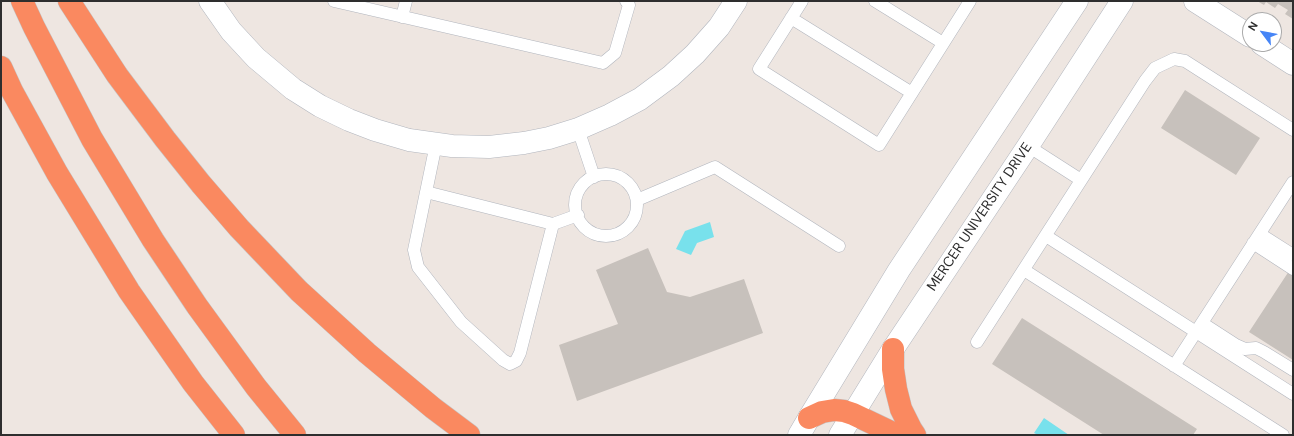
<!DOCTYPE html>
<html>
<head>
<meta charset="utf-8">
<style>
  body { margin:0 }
  #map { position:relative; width:1294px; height:436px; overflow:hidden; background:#eee6e1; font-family:"DM Sans",sans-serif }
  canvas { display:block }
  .frame { position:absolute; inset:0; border:2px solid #2e2e2e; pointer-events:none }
  .north { position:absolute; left:1242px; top:12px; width:40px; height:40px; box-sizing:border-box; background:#fff; border:1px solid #ababab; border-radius:50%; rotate:302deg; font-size:11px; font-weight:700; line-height:16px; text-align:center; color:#2e2e2e }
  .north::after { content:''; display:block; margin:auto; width:14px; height:18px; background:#4685f6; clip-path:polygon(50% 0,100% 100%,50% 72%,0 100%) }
</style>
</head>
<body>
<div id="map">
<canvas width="1294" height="436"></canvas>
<div class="frame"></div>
<div class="north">N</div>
</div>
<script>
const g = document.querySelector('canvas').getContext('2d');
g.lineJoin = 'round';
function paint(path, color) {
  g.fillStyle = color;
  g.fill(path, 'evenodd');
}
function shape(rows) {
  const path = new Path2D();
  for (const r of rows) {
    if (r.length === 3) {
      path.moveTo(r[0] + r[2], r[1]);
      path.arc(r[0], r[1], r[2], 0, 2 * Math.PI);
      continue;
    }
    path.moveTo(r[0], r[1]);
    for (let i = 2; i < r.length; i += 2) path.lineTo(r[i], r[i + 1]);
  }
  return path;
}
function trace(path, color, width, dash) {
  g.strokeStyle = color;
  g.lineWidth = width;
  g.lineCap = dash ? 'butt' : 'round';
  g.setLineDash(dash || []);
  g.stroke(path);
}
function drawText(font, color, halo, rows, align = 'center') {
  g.font = font + ' "DM Sans",sans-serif';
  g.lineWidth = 4;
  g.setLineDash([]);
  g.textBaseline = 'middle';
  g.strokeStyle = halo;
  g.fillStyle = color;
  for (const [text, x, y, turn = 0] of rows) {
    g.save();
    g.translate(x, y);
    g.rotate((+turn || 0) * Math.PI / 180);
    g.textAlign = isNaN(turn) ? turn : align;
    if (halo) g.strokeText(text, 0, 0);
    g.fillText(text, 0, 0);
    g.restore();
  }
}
const water = shape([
  [710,222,714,237,697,243,691,255,676,249,685,231],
  [1044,418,1069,435,1038,435,1034,433]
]);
const building = shape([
  [1257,1,1293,1,1293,19,1285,14,1288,10,1278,4,1275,8,1266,2,1264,5],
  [1185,90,1260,138,1236,175,1161,128],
  [648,248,667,292,690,297,744,279,763,333,577,401,559,345,618,324,596,270],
  [1289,271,1293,273,1293,360,1249,332],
  [1022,318,1197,429,1193,435,1104,435,992,364]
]);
const service = shape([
  [334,1,603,63,615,53,629,5,626,1],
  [802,1,759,69,879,145,970,1],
  [875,1,943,43],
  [402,17,406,1],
  [791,18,912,93],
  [578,129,594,177],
  [436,144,414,250,418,267,461,322,503,360,510,364,516,361,520,353,553,224,578,215],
  [1028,146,1081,180],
  [606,205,31],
  [426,192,553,224],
  [637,200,715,167,839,246],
  [1260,234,1293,255],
  [1046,236,1293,394],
  [1253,243,1293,269],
  [1024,270,1283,435],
  [1202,323,1236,345,1245,349,1256,348,1264,352,1293,370],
  [977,342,1145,81,1155,68,1174,59,1185,61,1293,130],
  [1174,366,1293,182]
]);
const minor = shape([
  [210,1,231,31,256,58,293,89,320,106,349,120,375,130,409,140,452,146,489,147,524,143,549,138,578,129,610,115,640,99,671,76,695,54,719,27,736,1],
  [1195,1,1250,36],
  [1262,44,1293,64]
]);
const tertiary = shape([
  [809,418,899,270,1077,1],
  [840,435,893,349,1028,146,1122,1]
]);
const secondary = shape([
  [799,435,809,418]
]);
const motorway = shape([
  [22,1,34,27,92,139,153,240,197,306,256,387,295,435],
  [69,1,117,75,165,139,201,184,239,228,299,291,367,353,433,408,469,435],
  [1,67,12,91,57,173,129,291,193,383,234,435],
  [893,349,893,369,896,389,901,409,911,429,915,435],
  [809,418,822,412,834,410,844,411,853,414,897,435]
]);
const streetNames = [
  ["MERCER UNIVERSITY DRIVE",980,217,-56]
];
paint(water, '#78e1ec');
paint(building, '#c7c1bc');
trace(service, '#b1b5bd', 13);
trace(minor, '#b1b5bd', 23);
trace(tertiary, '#b1b5bd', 23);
trace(secondary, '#b1b5bd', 23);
trace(motorway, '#c4c4c4', 23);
trace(service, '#fff', 12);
trace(minor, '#fff', 22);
trace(tertiary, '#fff', 22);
trace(secondary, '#fff', 22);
trace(motorway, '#fa8960', 22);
drawText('14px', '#2e2e2e', '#fff', streetNames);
</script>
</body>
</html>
